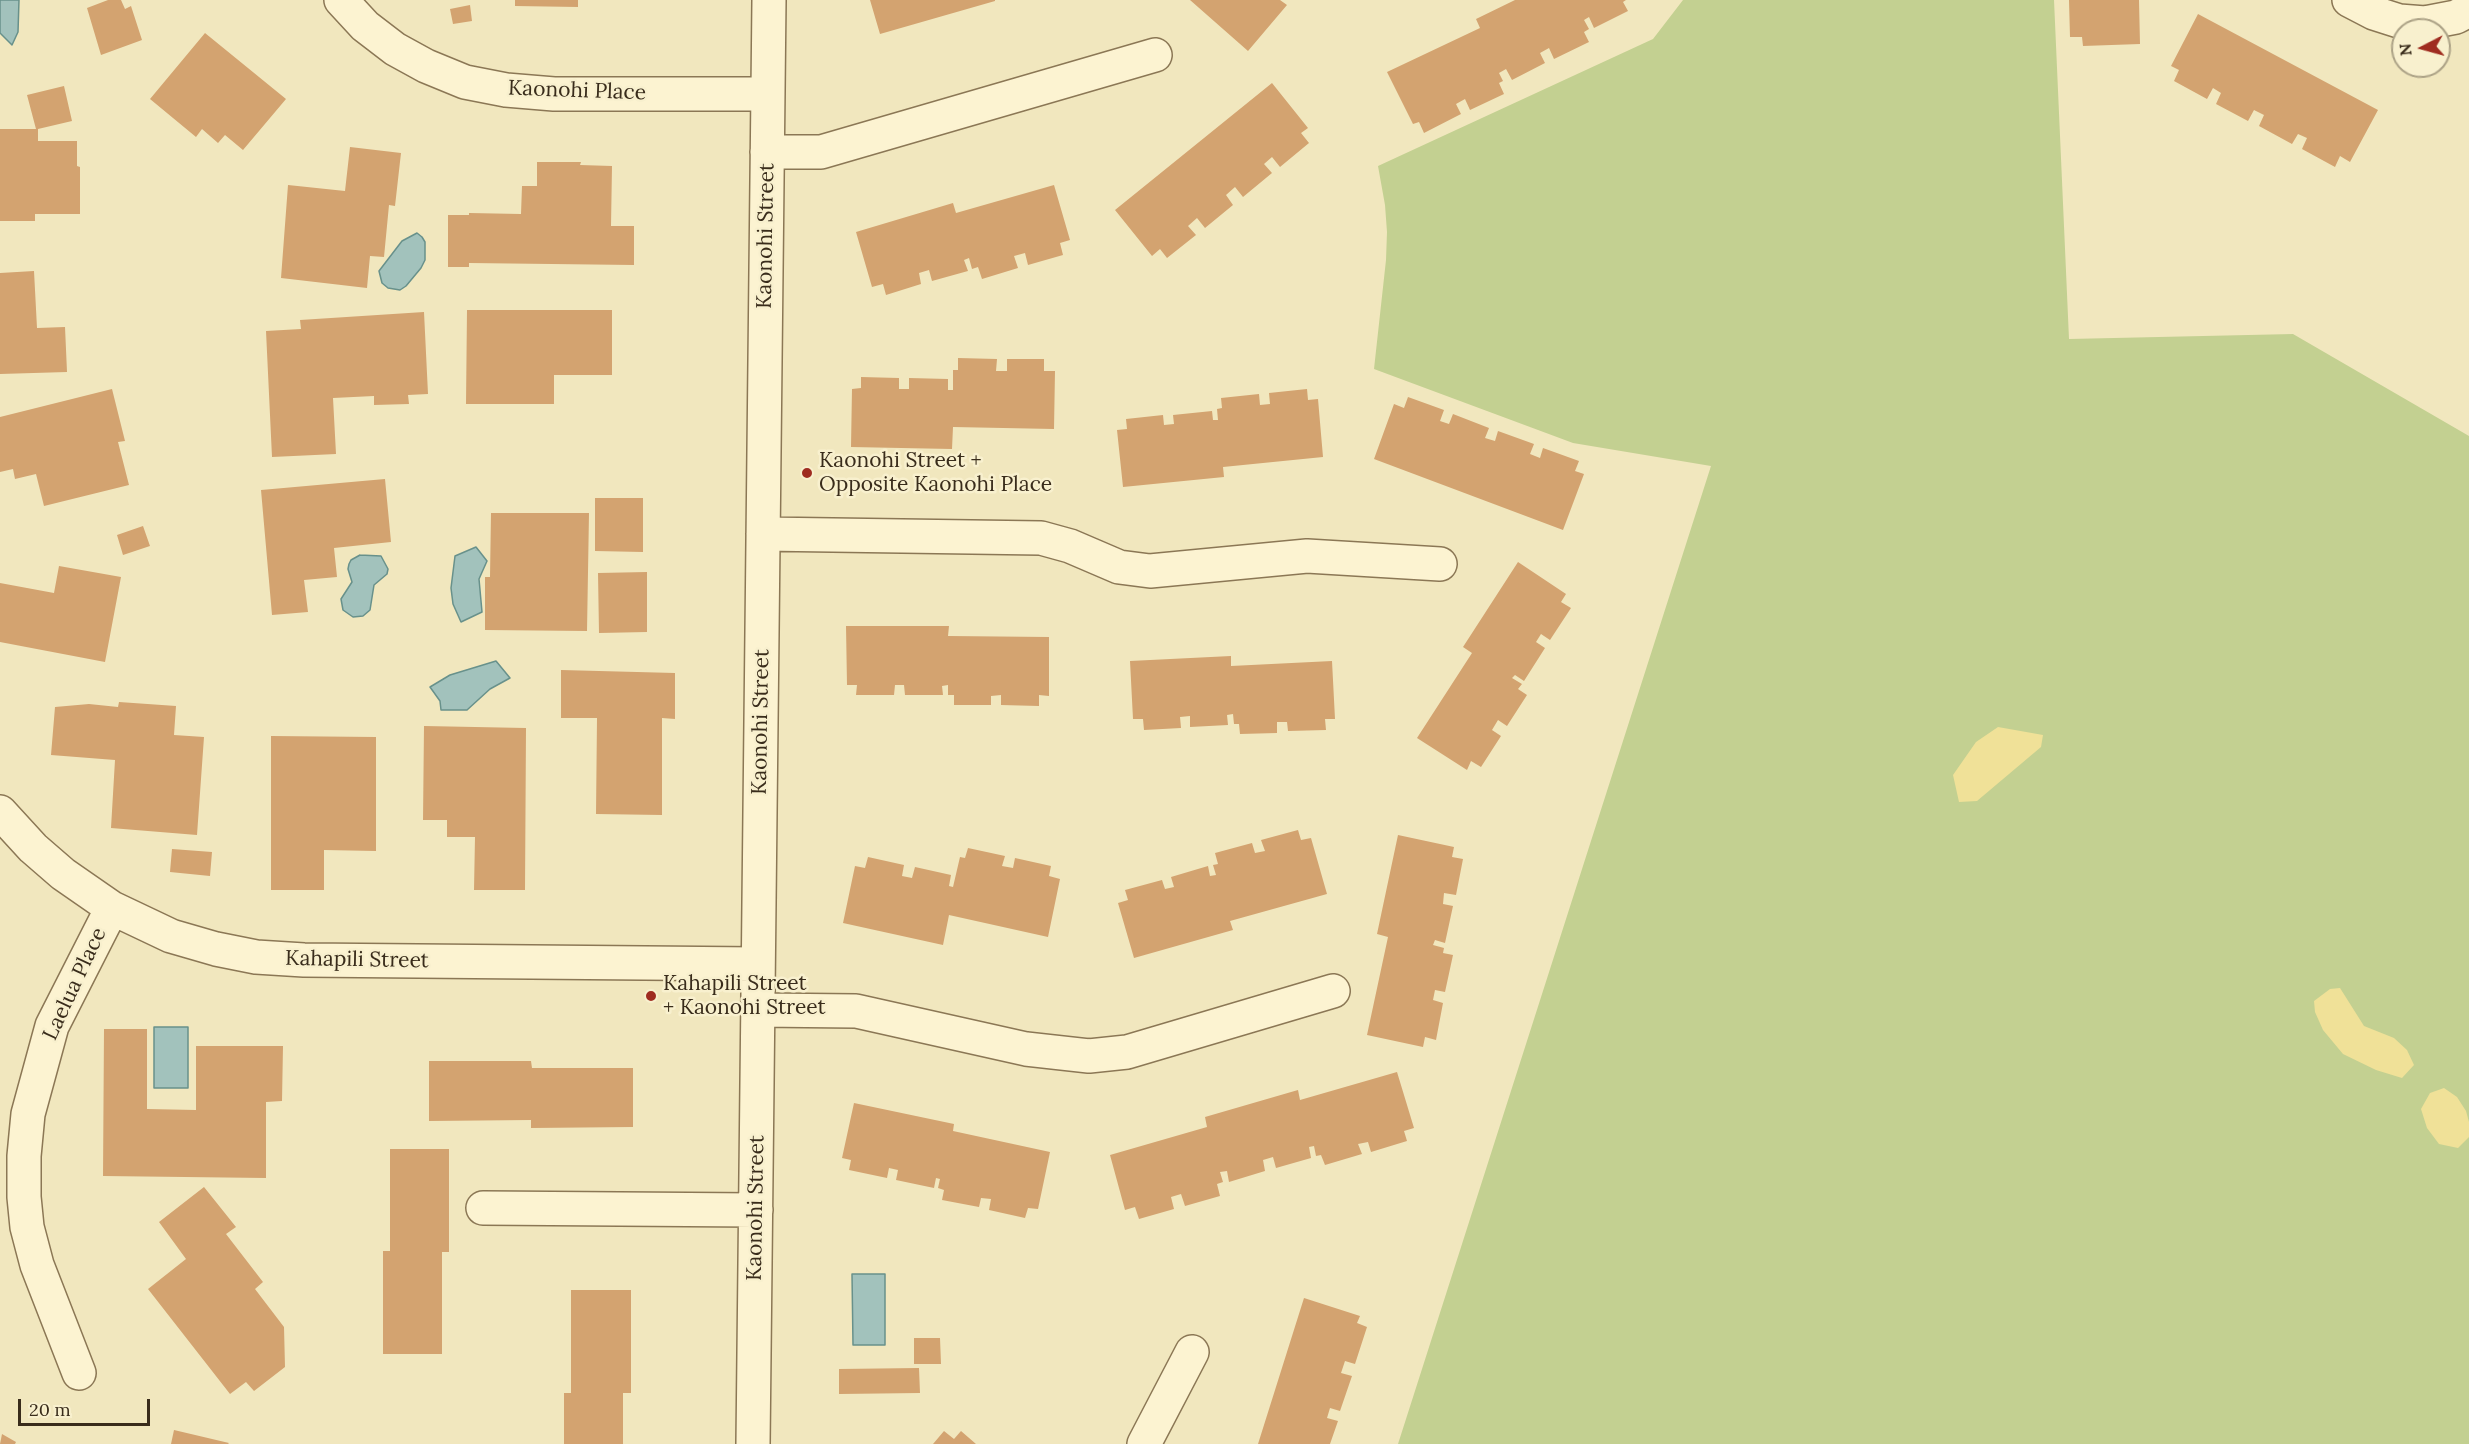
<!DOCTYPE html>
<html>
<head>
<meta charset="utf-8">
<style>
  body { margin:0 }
  #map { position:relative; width:2469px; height:1444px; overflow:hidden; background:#f1e7be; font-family:Lora,serif }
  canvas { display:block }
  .north { position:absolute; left:2391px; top:18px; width:60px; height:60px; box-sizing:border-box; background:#f8f0ce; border:2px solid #aca286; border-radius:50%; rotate:264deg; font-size:16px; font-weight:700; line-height:24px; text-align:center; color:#392c1b }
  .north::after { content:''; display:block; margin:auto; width:21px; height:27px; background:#9f2c20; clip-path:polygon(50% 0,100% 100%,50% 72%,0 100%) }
  .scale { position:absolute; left:18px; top:1399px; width:132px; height:27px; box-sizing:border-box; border:3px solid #392c1b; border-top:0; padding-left:8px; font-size:18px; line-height:21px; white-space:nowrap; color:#392c1b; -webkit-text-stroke:4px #f8f0ce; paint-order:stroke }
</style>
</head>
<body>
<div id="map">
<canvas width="2469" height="1444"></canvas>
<div class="north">N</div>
<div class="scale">20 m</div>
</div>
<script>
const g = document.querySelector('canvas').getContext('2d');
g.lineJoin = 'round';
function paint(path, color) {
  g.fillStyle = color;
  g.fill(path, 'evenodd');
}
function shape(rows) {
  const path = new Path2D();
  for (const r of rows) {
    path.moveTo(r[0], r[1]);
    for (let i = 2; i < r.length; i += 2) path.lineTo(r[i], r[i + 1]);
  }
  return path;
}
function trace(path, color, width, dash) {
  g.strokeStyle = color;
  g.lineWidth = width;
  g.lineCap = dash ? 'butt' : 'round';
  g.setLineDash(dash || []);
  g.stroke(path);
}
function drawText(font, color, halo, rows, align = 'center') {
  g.font = font + ' Lora,serif';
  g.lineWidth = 5;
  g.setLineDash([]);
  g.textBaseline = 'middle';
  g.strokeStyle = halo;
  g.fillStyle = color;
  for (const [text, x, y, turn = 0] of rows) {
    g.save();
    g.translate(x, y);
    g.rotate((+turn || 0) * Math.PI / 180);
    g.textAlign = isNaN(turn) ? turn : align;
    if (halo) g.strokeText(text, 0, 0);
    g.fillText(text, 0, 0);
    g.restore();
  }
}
const green = shape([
  [1683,0,2054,0,2069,339,2293,334,2469,436,2469,1444,1398,1444,1711,466,1573,443,1374,369,1386,260,1387,232,1385,205,1378,166,1653,39]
]);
const sand = shape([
  [1998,727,2043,735,2041,747,1977,801,1959,802,1953,775,1976,742],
  [2340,988,2364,1026,2394,1038,2407,1050,2414,1065,2402,1078,2376,1070,2343,1054,2323,1030,2315,1012,2314,1001,2330,989],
  [2444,1088,2457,1097,2466,1111,2469,1122,2469,1137,2458,1148,2439,1144,2427,1128,2421,1109,2430,1093]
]);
const water = shape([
  [0,0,19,0,18,32,12,45,0,33,0,0],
  [417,233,422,237,425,242,425,260,421,268,406,286,400,290,388,288,382,283,379,271,402,241,417,233],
  [476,547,487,561,479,579,482,612,461,622,453,604,451,588,455,556,476,547],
  [360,555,381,556,388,569,387,574,374,585,370,610,363,616,353,617,343,610,341,599,352,582,348,569,349,564,351,560,360,555],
  [496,661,510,678,490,689,467,710,441,710,440,701,430,687,450,675,496,661],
  [154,1027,188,1027,188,1088,154,1088,154,1027],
  [852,1274,885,1274,885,1345,853,1345,852,1274]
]);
const building = shape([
  [108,0,121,0,125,9,131,6,142,40,101,55,87,8],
  [515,0,578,0,578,7,515,6],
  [870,0,995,0,995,1,880,34],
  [1190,0,1280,0,1287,5,1248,51],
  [1515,0,1626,0,1623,2,1628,11,1594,28,1589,17,1584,20,1589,29,1584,32,1589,42,1554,59,1549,48,1540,53,1545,63,1512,80,1506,69,1499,73,1503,81,1499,83,1504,94,1470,110,1465,99,1456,104,1461,114,1424,133,1419,122,1413,124,1387,72,1480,28,1476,19],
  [2069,0,2139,0,2140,44,2083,46,2082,37,2070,37],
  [470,5,472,21,453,24,450,9],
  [2198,14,2378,110,2350,162,2340,156,2335,167,2302,149,2307,138,2298,134,2292,144,2259,126,2264,115,2254,110,2248,121,2216,104,2221,93,2213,88,2207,99,2174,81,2179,70,2171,66],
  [205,33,286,99,243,150,225,135,218,143,202,129,196,137,150,99],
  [1272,83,1308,128,1301,133,1309,143,1280,167,1272,157,1264,164,1272,173,1243,197,1235,187,1226,195,1233,205,1205,228,1197,218,1188,226,1196,235,1167,258,1160,249,1152,256,1115,210],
  [64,86,72,121,38,129,38,141,77,141,77,166,80,167,80,214,35,214,35,221,0,221,0,129,36,129,27,95],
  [350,147,401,153,395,206,389,205,384,257,370,256,367,288,281,278,288,185,345,191],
  [537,162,581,162,580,165,612,166,611,226,634,226,634,265,469,263,469,267,448,267,448,215,469,215,469,213,521,214,522,186,537,186],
  [1054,185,1070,240,1060,243,1063,255,1028,265,1025,253,1014,256,1018,268,982,279,978,267,972,269,969,258,964,260,968,271,932,281,929,270,919,273,921,284,886,295,883,284,872,287,856,232,953,203,956,213],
  [34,271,37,328,65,327,67,372,0,374,0,273],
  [467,310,612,310,612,375,554,375,554,404,466,404],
  [424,312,428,394,408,395,409,404,374,405,374,396,333,398,336,454,272,457,266,331,301,329,300,320],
  [958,358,997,359,996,371,1007,371,1007,359,1044,359,1044,371,1055,371,1054,429,953,427,952,449,851,447,852,389,861,388,861,377,899,378,899,389,909,389,909,378,948,379,948,390,953,390,953,370,958,370],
  [112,389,125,441,118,442,129,485,44,506,36,474,15,479,13,469,0,472,0,417],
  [1307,389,1308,400,1318,399,1323,457,1223,467,1224,477,1123,487,1117,430,1127,429,1126,419,1163,415,1164,425,1174,424,1173,415,1212,411,1213,420,1218,420,1217,409,1222,408,1221,398,1259,394,1260,405,1270,404,1269,393],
  [1408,397,1444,410,1440,421,1449,424,1453,414,1489,428,1485,438,1495,441,1498,431,1534,444,1530,454,1540,458,1543,448,1579,461,1575,471,1584,474,1563,530,1374,459,1394,404,1404,408],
  [385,479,391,542,334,548,337,577,304,580,308,612,272,615,261,490],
  [595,498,643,498,643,552,595,551],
  [491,513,589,513,587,631,485,630,485,577,490,577],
  [143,526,150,546,123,555,117,535],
  [1518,562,1566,594,1561,602,1571,608,1550,640,1541,634,1536,642,1545,648,1524,681,1515,675,1512,678,1522,684,1518,689,1527,695,1507,726,1498,720,1492,730,1501,736,1481,767,1471,761,1467,770,1417,738,1472,653,1463,647],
  [59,566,121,577,105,662,0,642,0,583,54,593],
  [647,572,647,632,599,633,598,573],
  [846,626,949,626,948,636,1049,637,1049,696,1039,695,1039,706,1001,705,1001,695,991,696,991,705,954,705,954,695,948,695,948,685,942,686,943,695,905,695,904,685,895,685,894,695,856,695,857,685,847,685],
  [1231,656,1231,666,1332,661,1335,719,1325,719,1326,730,1288,731,1287,722,1277,722,1277,733,1240,734,1239,724,1234,724,1233,714,1227,715,1228,725,1190,727,1190,716,1180,717,1181,728,1144,730,1143,719,1133,719,1130,661],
  [561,670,675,673,675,719,662,718,662,815,596,814,597,718,561,718],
  [119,702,176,706,174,735,204,737,197,835,111,828,115,760,51,755,55,707,89,704,118,707],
  [424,726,526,728,525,890,474,890,475,837,447,837,447,820,423,820],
  [271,736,376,737,376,851,324,850,324,890,271,890],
  [1298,830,1301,840,1311,838,1327,894,1230,921,1233,930,1134,958,1118,903,1128,900,1125,890,1162,880,1165,889,1174,887,1171,877,1208,866,1210,876,1216,875,1213,865,1218,864,1215,853,1252,843,1255,853,1265,851,1261,840],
  [1398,835,1454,847,1452,857,1463,859,1456,895,1444,893,1443,904,1453,906,1445,943,1435,940,1433,945,1444,948,1443,953,1453,955,1445,992,1435,990,1433,1000,1443,1003,1436,1040,1425,1037,1423,1047,1367,1035,1388,937,1377,934],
  [968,848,1005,856,1002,866,1013,868,1015,858,1051,866,1049,876,1060,879,1048,937,949,915,943,945,843,923,855,866,865,868,868,857,904,865,902,876,912,878,915,867,951,875,949,886,953,887,960,857,965,858],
  [172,849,212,852,210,876,170,872],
  [104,1029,147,1029,147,1109,196,1110,196,1046,283,1046,282,1101,266,1102,266,1178,103,1176],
  [429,1061,531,1061,532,1068,633,1068,633,1127,531,1128,531,1120,429,1121],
  [1397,1072,1414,1128,1404,1131,1407,1141,1371,1152,1368,1142,1358,1144,1362,1154,1325,1165,1321,1155,1316,1156,1314,1146,1309,1147,1311,1158,1276,1168,1273,1157,1263,1160,1265,1171,1229,1182,1227,1171,1220,1172,1223,1182,1217,1184,1220,1196,1185,1206,1181,1194,1171,1197,1174,1209,1139,1219,1135,1207,1125,1210,1110,1155,1207,1127,1205,1117,1298,1090,1300,1100],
  [854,1103,954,1124,953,1131,1050,1152,1038,1209,1028,1208,1025,1218,989,1210,991,1199,981,1198,979,1207,942,1200,944,1190,938,1188,940,1179,936,1178,934,1188,896,1180,898,1170,889,1168,887,1178,849,1170,851,1160,842,1158],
  [390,1149,449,1149,449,1252,442,1252,442,1354,383,1354,383,1251,390,1251],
  [204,1187,236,1227,226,1234,263,1282,255,1289,284,1327,285,1367,254,1391,246,1382,230,1394,148,1289,186,1259,159,1222],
  [571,1290,631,1290,631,1393,623,1393,623,1444,564,1444,564,1393,571,1393],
  [1304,1298,1360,1316,1357,1323,1367,1327,1355,1364,1345,1361,1341,1373,1352,1376,1340,1411,1330,1408,1327,1418,1338,1421,1330,1444,1258,1444],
  [914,1338,940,1338,941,1364,914,1364],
  [919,1368,920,1393,839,1394,839,1369],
  [174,1430,229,1443,228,1444,171,1444],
  [944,1431,954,1439,961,1431,976,1444,933,1444],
  [2,1434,16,1442,15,1444,0,1444]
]);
const minor = shape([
  [341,0,365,26,395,49,426,66,465,82,506,90,554,94,768,94],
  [2349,0,2374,13,2399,21,2425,23,2456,17,2469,10],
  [767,152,821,152,1155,55],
  [763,534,1041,538,1070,546,1119,567,1150,571,1307,556,1440,564],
  [0,812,33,848,63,874,112,908,171,936,216,949,256,957,304,960,758,964],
  [758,1010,856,1011,1026,1049,1089,1056,1127,1052,1333,991],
  [483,1208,756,1210],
  [79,1373,37,1265,27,1227,24,1197,24,1156,28,1114,52,1026,112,908],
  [753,1444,769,0],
  [1144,1444,1192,1352]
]);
const markers = [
  [807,473,6,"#9f2c20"],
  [651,996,6,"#9f2c20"]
];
const streetNames = [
  ["Kaonohi Place",577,91,2],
  ["Kaonohi Street",766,236,-89],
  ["Kaonohi Street",761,722,-89],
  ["Kahapili Street",357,960,1],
  ["Laelua Place",75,984,-65],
  ["Kaonohi Street",756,1208,-89]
];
const poiNames = [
  ["Kaonohi Street +",819,461],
  ["Opposite Kaonohi Place",819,485],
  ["Kahapili Street",663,984],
  ["+ Kaonohi Street",663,1008]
];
paint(green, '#c3d091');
paint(sand, '#f0e198');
paint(water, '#a2c2bc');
trace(water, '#68918b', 1.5);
paint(building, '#d3a370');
trace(minor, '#8b7755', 36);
trace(minor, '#fcf3d1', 33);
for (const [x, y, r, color] of markers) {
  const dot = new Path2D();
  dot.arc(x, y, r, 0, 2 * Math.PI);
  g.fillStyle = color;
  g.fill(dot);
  trace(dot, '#f8f0ce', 2);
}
drawText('21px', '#392c1b', '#f8f0ce', streetNames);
drawText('21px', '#392c1b', '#f8f0ce', poiNames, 'left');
</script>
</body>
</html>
